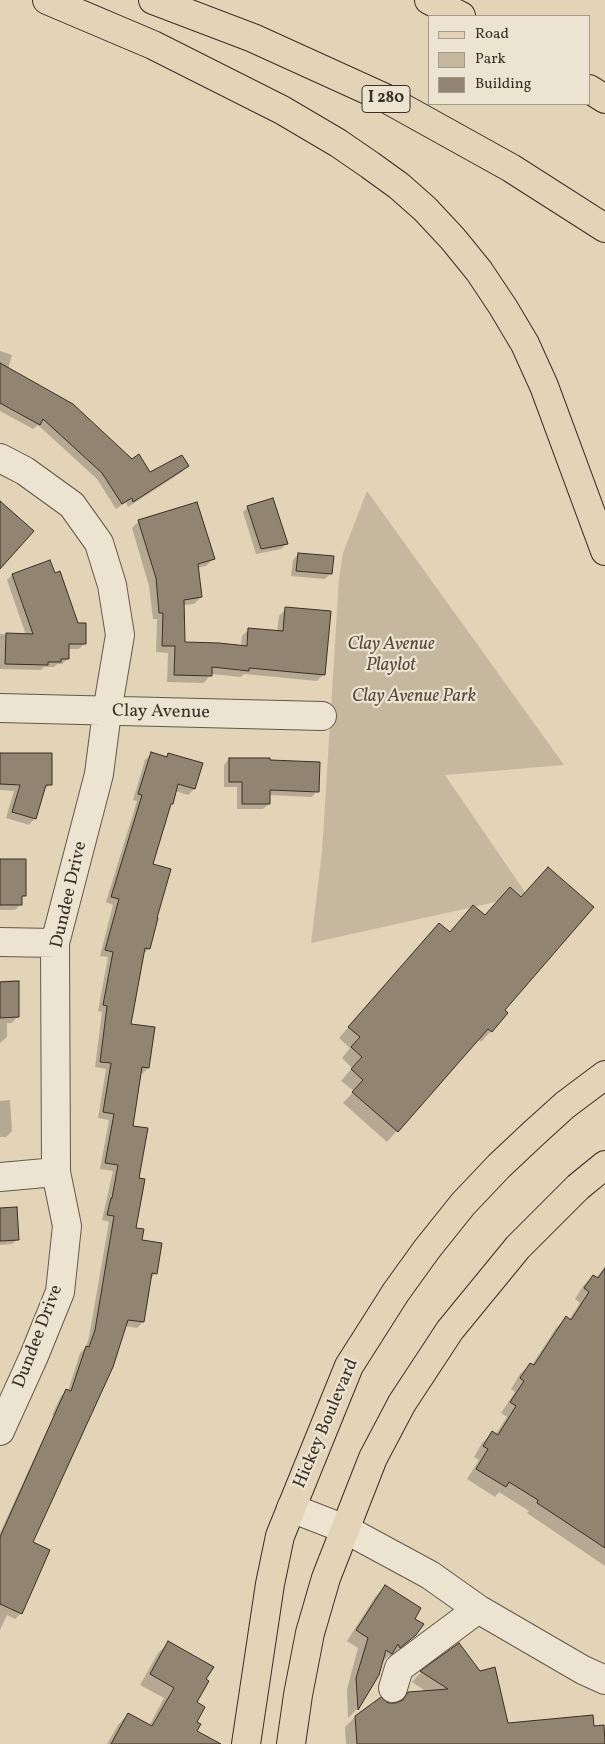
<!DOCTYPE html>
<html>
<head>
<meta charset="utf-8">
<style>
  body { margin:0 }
  #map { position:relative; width:605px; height:1744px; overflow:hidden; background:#e3d4b8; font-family:Vollkorn,serif }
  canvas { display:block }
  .legend { position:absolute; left:428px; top:15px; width:162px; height:90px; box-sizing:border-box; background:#ede3d1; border:1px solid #a59b8c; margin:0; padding:6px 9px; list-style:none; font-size:15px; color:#392f25 }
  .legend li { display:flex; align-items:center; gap:10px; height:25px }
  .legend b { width:25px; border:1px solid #a59b8c }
</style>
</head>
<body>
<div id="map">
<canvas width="605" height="1744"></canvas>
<ul class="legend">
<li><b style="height:6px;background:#e3d4b8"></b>Road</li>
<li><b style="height:14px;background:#c6b89f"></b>Park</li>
<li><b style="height:14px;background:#918571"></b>Building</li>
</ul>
</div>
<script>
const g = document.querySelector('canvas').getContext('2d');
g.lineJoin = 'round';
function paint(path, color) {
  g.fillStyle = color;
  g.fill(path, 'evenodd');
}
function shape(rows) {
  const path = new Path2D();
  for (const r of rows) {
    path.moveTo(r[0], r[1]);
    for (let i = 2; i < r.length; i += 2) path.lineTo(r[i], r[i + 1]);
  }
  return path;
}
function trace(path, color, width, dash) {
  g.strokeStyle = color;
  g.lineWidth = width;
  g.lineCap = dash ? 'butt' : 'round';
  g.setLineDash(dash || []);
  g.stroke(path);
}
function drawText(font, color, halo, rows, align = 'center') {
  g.font = font + ' Vollkorn,serif';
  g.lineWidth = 4.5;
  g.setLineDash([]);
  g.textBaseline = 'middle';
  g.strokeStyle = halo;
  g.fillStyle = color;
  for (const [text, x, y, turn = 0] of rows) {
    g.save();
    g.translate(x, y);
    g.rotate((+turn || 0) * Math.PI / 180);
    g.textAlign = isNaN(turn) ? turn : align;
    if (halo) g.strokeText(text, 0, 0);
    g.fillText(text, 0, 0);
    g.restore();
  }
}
const green = shape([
  [367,491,564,765,445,775,527,895,311,943,322,852,339,579,343,553]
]);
const shadow = shape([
  [0,351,12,355,8,369,150,474,187,466,182,472,128,507,126,502,116,509,97,479,38,425,33,429,0,411],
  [248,507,286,544,281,549,256,554,243,512],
  [139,521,213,559,206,566,197,568,201,597,194,604,183,605,184,643,241,646,242,636,249,629,277,632,279,616,286,609,324,674,317,681,244,674,241,677,211,674,204,683,167,682,168,653,156,652,157,619,153,619,149,586,132,528],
  [298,554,331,573,325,579,291,576,293,560],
  [12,575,85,643,79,649,68,649,68,659,62,664,57,664,54,667,44,667,41,670,0,669,0,634,26,635,7,580],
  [0,754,51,784,43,790,35,818,29,825,6,818,14,791,0,790],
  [151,754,165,758,168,754,202,764,194,789,188,795,175,791,169,806,152,865,155,919,149,949,143,954,129,1025,148,1068,142,1074,139,1073,131,1127,138,1179,134,1229,156,1273,150,1279,143,1322,137,1328,125,1326,31,1542,21,1613,15,1619,7,1615,0,1630,0,1533,54,1415,52,1415,61,1396,68,1391,80,1353,86,1347,89,1337,109,1222,102,1220,113,1171,100,1169,109,1120,98,1118,106,1069,95,1067,102,1012,98,1011,108,957,100,956,113,905,106,902,137,801,133,800,145,760],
  [229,759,269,761,317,791,312,797,269,795,269,804,263,809,237,809,237,787,224,787,224,765],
  [0,861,24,895,21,899,21,904,15,910,0,910],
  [510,888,503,1010,507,1014,481,1042,478,1039,387,1142,343,1103,354,1091,341,1081,352,1068,342,1058,350,1048,339,1038,429,935,449,933,473,907,484,916],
  [17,980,18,1016,12,1023,7,1023,7,1037,0,1043,0,981],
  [10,1100,12,1131,6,1137,0,1137,0,1101],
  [0,1210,18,1239,12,1244,0,1245],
  [605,1267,605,1566,527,1513,529,1511,499,1492,495,1497,467,1479,479,1460,474,1457,482,1443,492,1433,495,1435,507,1417,501,1413,515,1392,511,1389,520,1374,531,1364,532,1365,556,1328,566,1318,569,1320,580,1303,575,1299,583,1286,593,1276,596,1278],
  [385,1587,413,1619,415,1635,405,1645,390,1657,389,1655,382,1663,378,1675,357,1709,348,1718,347,1689,358,1648,347,1641,375,1597],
  [169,1643,205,1680,196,1703,195,1744,107,1744,118,1725,128,1714,149,1726,164,1698,140,1685,158,1653],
  [459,1645,507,1724,592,1727,604,1744,346,1744,345,1727,355,1717,388,1704,398,1704,409,1693,427,1692,412,1682,421,1672]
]);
const building = shape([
  [0,363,73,404,132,459,139,454,150,472,182,455,189,466,133,502,132,498,122,504,102,473,43,419,40,425,0,403,0,363],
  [273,498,288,544,261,549,247,506,273,498],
  [0,501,34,531,0,569,0,501],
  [197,502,215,559,198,564,202,597,184,600,185,642,219,643,247,646,248,628,283,631,285,607,331,611,325,675,249,668,249,671,212,667,212,676,174,675,175,646,162,646,163,613,159,613,156,578,138,520,197,502],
  [298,553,334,556,332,574,296,571,298,553],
  [50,560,55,573,60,571,78,623,86,623,86,644,69,644,69,659,61,659,61,662,48,662,48,665,5,664,6,633,33,634,12,574,50,560],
  [151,752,167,757,168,753,203,763,195,789,178,784,173,804,171,804,153,864,171,869,157,918,158,918,150,949,145,948,131,1024,155,1027,149,1068,142,1067,133,1126,148,1128,139,1178,145,1179,136,1228,144,1229,142,1240,162,1243,157,1274,152,1273,144,1322,128,1320,113,1367,33,1542,50,1550,22,1614,0,1604,0,1537,66,1389,71,1391,86,1346,89,1347,95,1330,114,1216,107,1215,111,1198,112,1198,118,1165,105,1163,114,1114,103,1112,111,1063,100,1062,107,1006,103,1005,113,952,105,950,119,899,111,897,142,795,138,794,151,752],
  [0,753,52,753,52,785,46,785,36,819,12,812,20,785,0,784,0,753],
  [229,758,270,758,270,760,320,762,319,792,270,790,270,804,242,804,242,782,229,782,229,758],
  [0,859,26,859,26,896,22,896,22,905,0,905,0,859],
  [548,867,594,907,505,1010,508,1013,492,1032,488,1029,398,1132,352,1092,363,1080,351,1069,362,1057,351,1047,360,1037,348,1027,439,923,450,932,473,905,485,915,510,887,521,897,548,867],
  [19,981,19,1017,0,1018,0,982,19,981],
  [17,1207,19,1240,0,1241,0,1208,17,1207],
  [605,1268,605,1548,537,1503,538,1500,509,1482,506,1487,476,1469,488,1449,483,1446,492,1431,498,1435,516,1406,510,1402,524,1381,520,1378,530,1363,534,1365,566,1316,571,1320,589,1292,584,1288,593,1275,598,1278,605,1268],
  [385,1585,421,1608,415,1619,424,1624,416,1635,400,1648,398,1644,392,1654,386,1650,379,1675,358,1710,356,1678,368,1638,356,1630,385,1585],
  [168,1641,214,1667,206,1679,209,1681,197,1702,205,1707,197,1722,201,1724,197,1731,221,1744,111,1744,128,1713,152,1726,174,1688,150,1674,168,1641],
  [459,1643,480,1671,495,1667,508,1723,593,1715,594,1726,604,1725,605,1744,357,1744,355,1716,381,1697,388,1703,396,1703,403,1700,408,1692,448,1689,420,1671,459,1643]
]);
const minor = shape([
  [0,458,25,471,72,505,99,543,112,585,120,635,107,712,99,774,55,943,56,1172,67,1226,60,1292,34,1356,0,1431],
  [0,708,322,716],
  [0,942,55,943],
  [0,1177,56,1172],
  [291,1508,345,1529,430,1575,478,1609,583,1670,605,1680],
  [393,1688,399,1668,478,1609]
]);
const major = shape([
  [246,1744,270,1584,280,1536,349,1366,396,1292,427,1249,463,1204,499,1166,533,1134,565,1105,605,1075],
  [291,1744,298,1695,310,1633,326,1578,373,1458,402,1403,450,1330,518,1247,578,1187,605,1165]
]);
const highway = shape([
  [47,0,153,45,282,110,338,143,370,165,399,186,425,209,453,239,479,271,503,307,525,344,544,386,605,551],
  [153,0,253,38,385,98,511,168,605,228],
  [429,0,461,16],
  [589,89,605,99]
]);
const shields = [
  [386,99,48]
];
const shieldNames = [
  ["I 280",386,99]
];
const parkNames = [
  ["Clay Avenue",391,646],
  ["Playlot",391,667],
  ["Clay Avenue Park",414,698]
];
const streetNames = [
  ["Clay Avenue",161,713,1],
  ["Dundee Drive",70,895,-77],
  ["Dundee Drive",39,1337,-69],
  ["Hickey Boulevard",327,1424,-67]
];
paint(green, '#c6b89f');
paint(shadow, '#0003');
paint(building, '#918571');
trace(building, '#392f25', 1);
trace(minor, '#64584a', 30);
trace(major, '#392f25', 30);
trace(highway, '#392f25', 30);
trace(minor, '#ede3d1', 28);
trace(major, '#e3d4b8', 28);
trace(highway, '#e3d4b8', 28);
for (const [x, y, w] of shields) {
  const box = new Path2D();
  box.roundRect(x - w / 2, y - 13.5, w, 27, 4);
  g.fillStyle = '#ede3d1';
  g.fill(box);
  trace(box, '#392f25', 1);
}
drawText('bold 16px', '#392f25', null, shieldNames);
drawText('italic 18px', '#554a3d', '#ede3d1', parkNames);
drawText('18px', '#392f25', '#ede3d1', streetNames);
</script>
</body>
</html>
